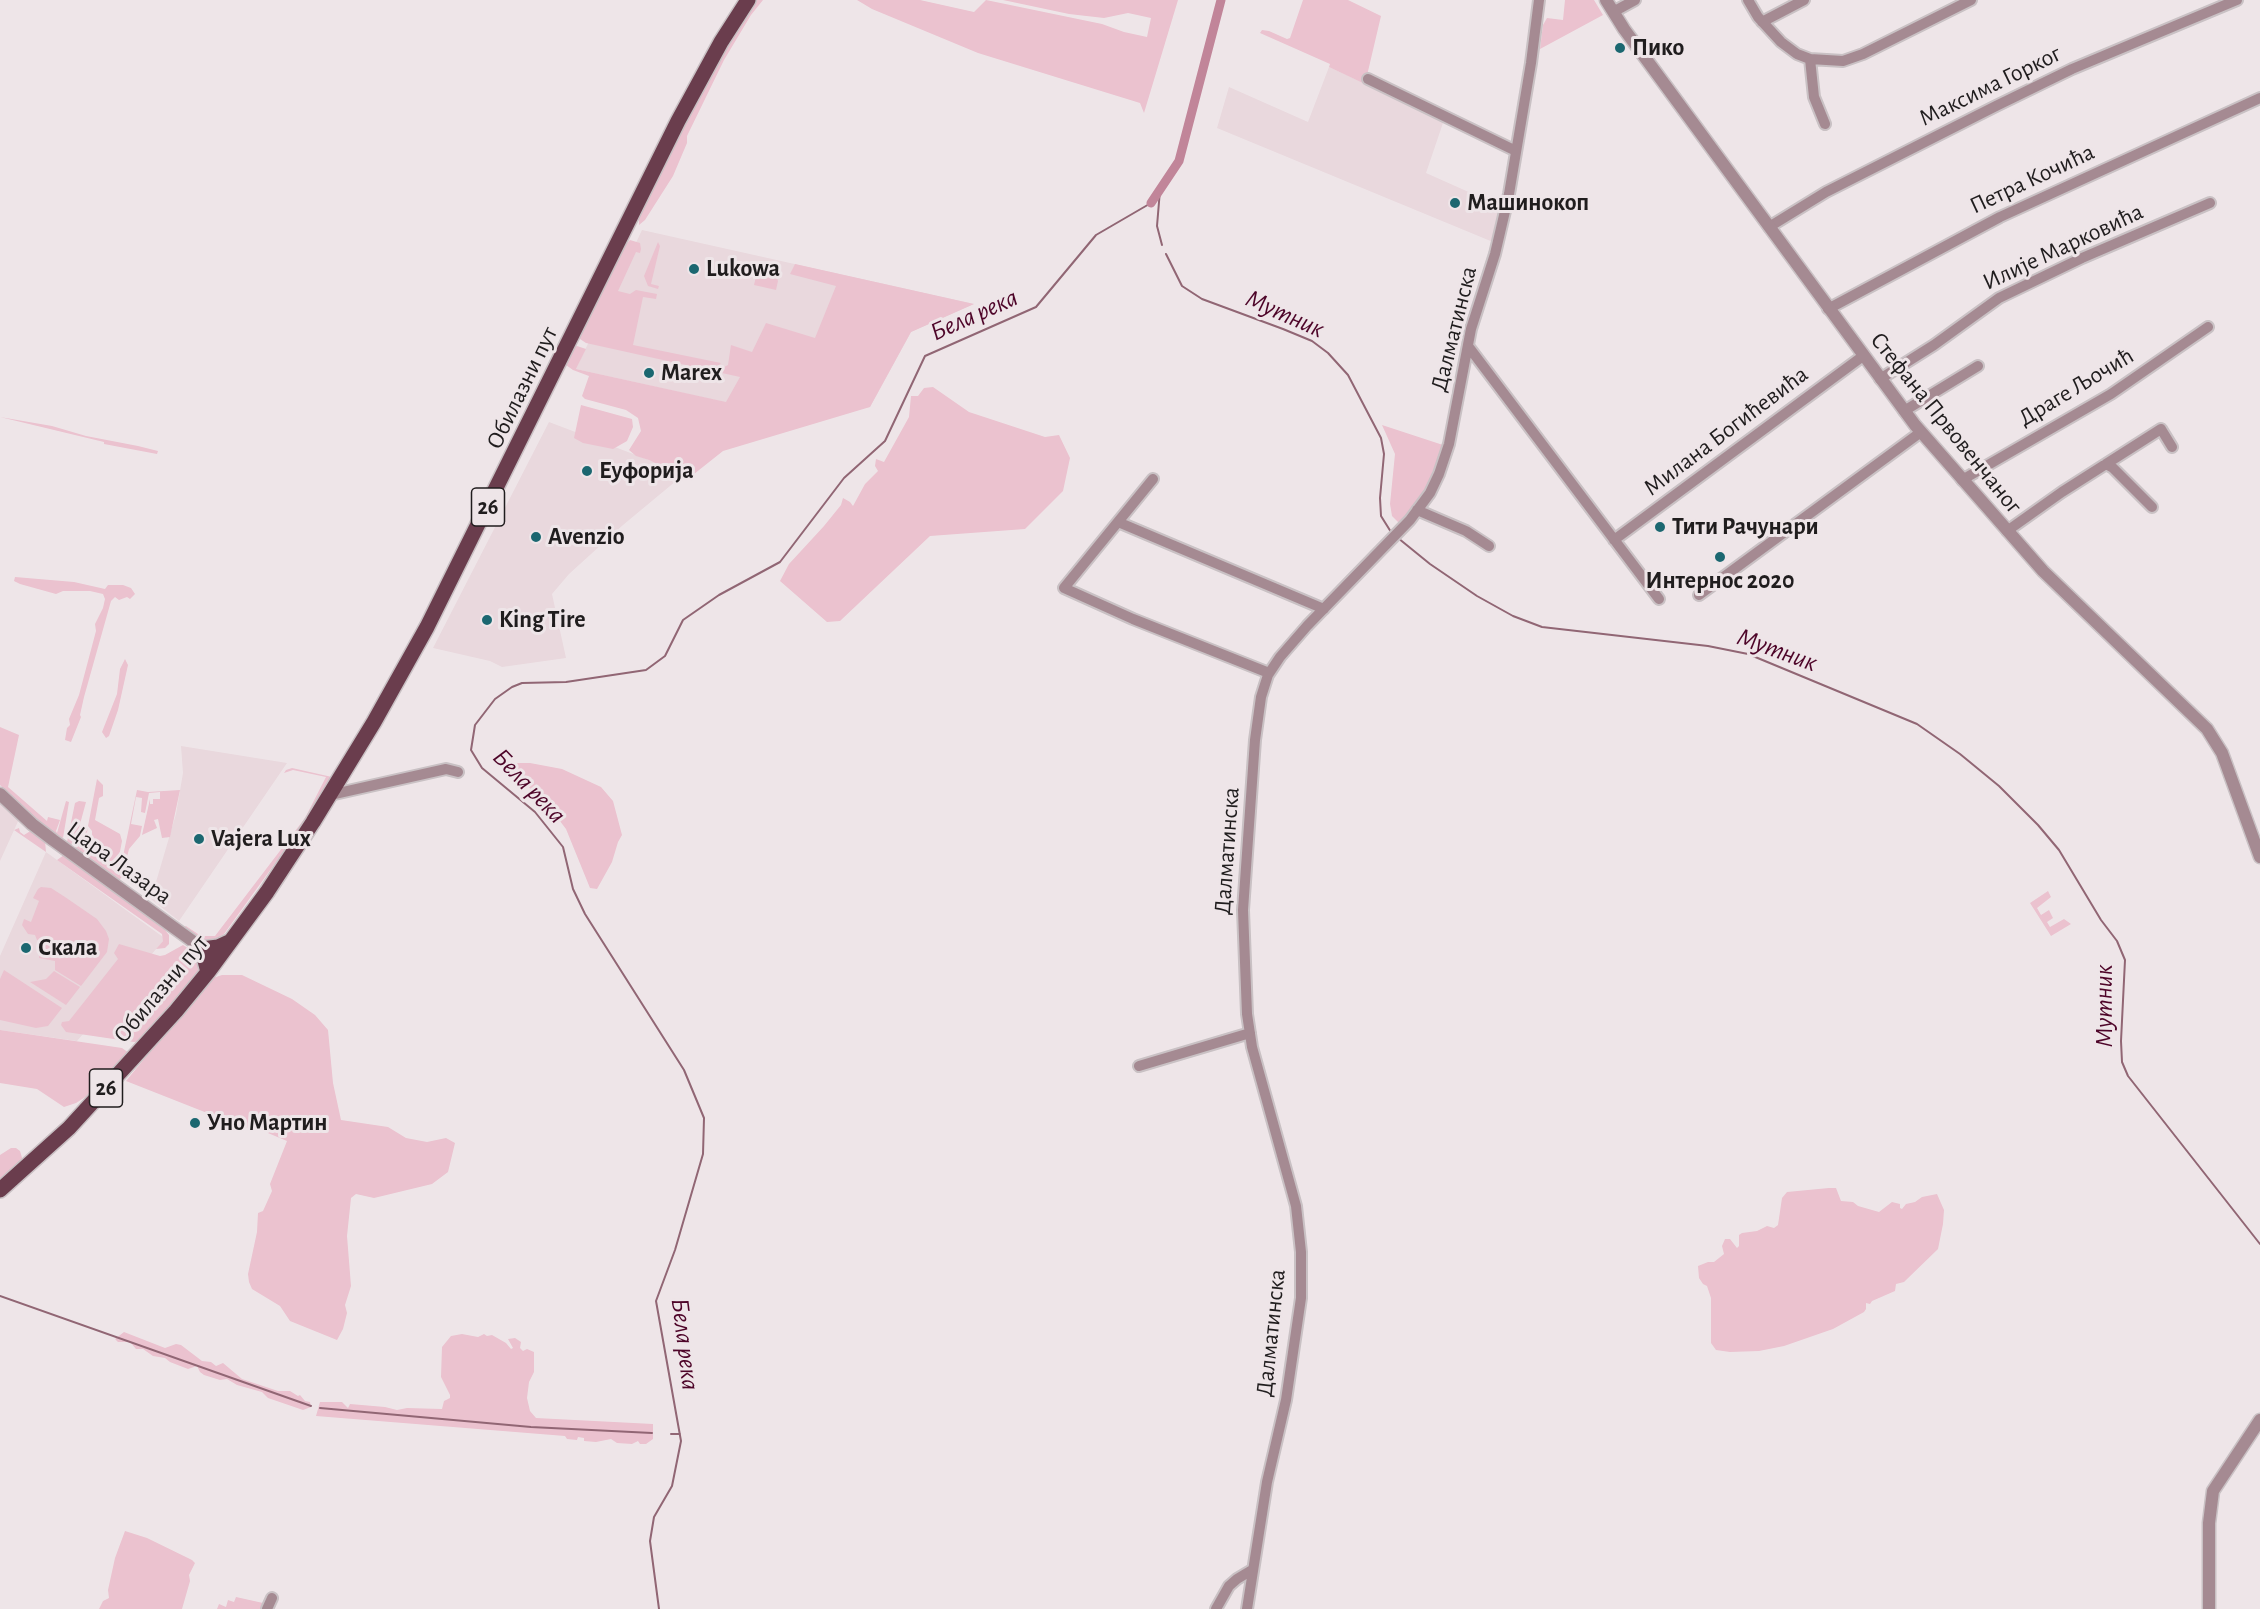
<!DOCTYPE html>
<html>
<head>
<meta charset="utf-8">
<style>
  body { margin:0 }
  canvas { display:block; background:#eee5e8 }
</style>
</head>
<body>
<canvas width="2260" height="1609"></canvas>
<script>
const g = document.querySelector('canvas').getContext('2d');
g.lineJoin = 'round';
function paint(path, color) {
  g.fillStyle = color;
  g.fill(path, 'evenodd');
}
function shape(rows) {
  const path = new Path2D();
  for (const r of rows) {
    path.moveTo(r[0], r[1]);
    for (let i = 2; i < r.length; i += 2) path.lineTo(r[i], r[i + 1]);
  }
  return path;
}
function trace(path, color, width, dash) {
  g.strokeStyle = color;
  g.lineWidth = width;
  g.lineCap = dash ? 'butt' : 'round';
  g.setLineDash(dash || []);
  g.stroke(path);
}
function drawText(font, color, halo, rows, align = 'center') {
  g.font = font + ' "Alegreya Sans",sans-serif';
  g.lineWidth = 6;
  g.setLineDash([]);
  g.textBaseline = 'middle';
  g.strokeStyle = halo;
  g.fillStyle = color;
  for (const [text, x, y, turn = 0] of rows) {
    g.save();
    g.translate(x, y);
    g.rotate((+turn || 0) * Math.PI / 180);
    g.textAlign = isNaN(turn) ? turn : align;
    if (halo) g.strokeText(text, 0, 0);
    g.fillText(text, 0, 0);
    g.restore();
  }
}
const built = shape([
  [1329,67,1444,120,1426,173,1500,206,1493,242,1217,128,1229,87,1308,122],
  [642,230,974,304,911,332,870,407,800,419,576,369],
  [549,422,649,460,682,476,623,525,569,574,552,594,566,658,502,667,490,661,433,648],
  [181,746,287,763,179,921,151,899,176,814,183,773],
  [0,800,20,817,0,861],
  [46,852,163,937,163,941,77,1041,0,1030,0,956]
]);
const green = shape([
  [757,0,763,0,751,15,724,60,687,136,687,143,673,176,645,220,639,225,639,213,652,183,736,26],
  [857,0,920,0,974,12,986,0,1102,24,1124,32,1147,37,1151,18,1128,13,1104,18,1069,14,1003,0,1178,0,1144,113,1140,103,978,53,872,9],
  [1303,0,1348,0,1381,16,1365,84,1329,67,1330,64,1260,33,1262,30,1269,31,1287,39,1290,38],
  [1565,0,1594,0,1603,15,1540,49,1543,25,1547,18,1563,20],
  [630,240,640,243,641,249,640,253,636,252,618,291,630,294,636,290,657,294,656,299,643,297,633,345,721,363,718,366,722,368,728,365,731,345,752,352,766,323,815,338,836,286,790,274,795,264,974,304,911,332,870,407,723,451,689,478,685,478,649,460,636,456,629,450,641,431,638,418,626,410,585,399,582,396,589,376,573,370,566,365,573,347,577,346,586,349,576,369,726,402,740,377,586,343,580,339,579,335,623,247],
  [658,242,660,246,651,284,659,286,658,289,648,286,644,276],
  [758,268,772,272,776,275,778,281,776,290,754,285],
  [933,387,969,412,1045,437,1059,435,1070,458,1063,491,1025,529,930,536,840,621,827,622,780,581,789,564,824,526,841,505,843,498,850,502,853,506,865,484,878,471,875,466,876,459,884,462,909,417,911,396,918,396,924,388],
  [581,405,632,419,633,427,627,441,613,449,583,443,574,438],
  [0,417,52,426,86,436,138,446,158,451,157,454,104,444,104,442],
  [1382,425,1443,445,1426,489,1400,524,1392,516,1390,504,1395,454],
  [15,577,74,582,105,589,108,585,123,585,131,588,135,594,130,599,127,597,119,600,115,597,111,601,84,697,80,715,81,717,71,742,65,740,67,728,70,725,69,719,79,695,96,631,95,624,103,608,105,599,103,594,90,591,63,591,56,594,20,584,14,581],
  [125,659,128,665,118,710,109,736,106,738,102,732,117,694,120,669],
  [0,727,19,735,8,787,47,821,48,817,60,820,56,831,57,833,66,801,69,802,63,838,41,825,0,785],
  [512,763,530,763,562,769,601,787,613,801,622,835,618,842,612,862,597,889,590,888,566,829,550,808,505,764],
  [292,768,332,777,297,833,224,934,210,943,203,942,181,928,186,926,201,936,215,936,305,818,326,777,293,770,284,773,286,770],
  [97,779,103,785,103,796,99,798,95,820,120,834,122,841,118,862,111,869,119,875,137,790,148,792,180,790,170,837,162,838,158,819,154,820,157,828,142,835,150,799,150,804,153,804,153,799,160,799,160,792,149,793,145,813,141,812,142,798,136,797,131,824,142,826,140,836,129,849,122,877,118,881,67,842,75,803,79,801,86,802,76,839,80,826,88,828,86,836,92,838,92,831,88,826],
  [19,828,20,832,24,835,32,830,45,841,46,852,14,830],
  [64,855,165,930,169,935,169,944,165,948,156,949,163,941,162,934,57,860],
  [41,887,51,888,65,897,97,919,106,931,109,939,107,952,81,986,55,970,55,961,39,958,41,941,37,940,35,935,28,934,22,925,24,919,31,922,39,901,33,898,38,889],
  [2048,891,2051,897,2037,908,2041,915,2049,910,2053,918,2047,922,2050,927,2064,919,2071,924,2051,936,2030,903],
  [119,944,160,956,165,955,183,945,194,952,200,960,200,968,198,974,144,1041,134,1042,66,1032,61,1025,62,1022,69,1021,118,959,114,953],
  [4,970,62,1008,48,1026,36,1028,0,1020,0,979],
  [54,971,80,987,66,1005,30,982,46,979],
  [222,975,242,975,292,999,315,1015,328,1030,333,1083,341,1120,388,1127,406,1138,427,1142,446,1138,455,1143,448,1172,432,1184,374,1198,356,1194,351,1198,347,1236,351,1286,345,1305,347,1313,343,1329,337,1340,290,1321,280,1306,252,1289,249,1282,248,1274,257,1232,258,1213,263,1211,272,1191,270,1184,287,1141,256,1128,255,1131,243,1126,241,1130,229,1125,230,1122,126,1081,210,979],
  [0,1030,122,1048,129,1053,98,1089,76,1103,64,1107,37,1089,0,1083],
  [11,1148,16,1148,20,1151,23,1161,0,1182,0,1155],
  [1829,1188,1836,1188,1841,1201,1853,1202,1858,1206,1879,1212,1892,1202,1900,1204,1900,1208,1902,1209,1906,1204,1915,1202,1922,1197,1937,1194,1944,1210,1943,1224,1938,1249,1904,1282,1896,1284,1895,1291,1872,1301,1870,1304,1866,1303,1866,1309,1864,1312,1833,1329,1784,1346,1759,1351,1730,1352,1716,1350,1711,1343,1711,1298,1707,1286,1703,1284,1699,1278,1698,1266,1708,1262,1714,1262,1724,1254,1722,1246,1725,1239,1730,1239,1737,1248,1739,1246,1739,1235,1742,1233,1757,1231,1767,1226,1774,1228,1778,1225,1782,1198,1787,1192],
  [124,1332,165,1348,176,1344,181,1345,202,1361,211,1362,216,1366,223,1363,242,1379,278,1391,290,1391,298,1396,300,1395,305,1401,310,1402,311,1407,303,1410,268,1398,262,1392,237,1385,227,1379,220,1380,204,1375,200,1372,197,1366,188,1369,170,1362,165,1358,153,1356,143,1349,136,1349,130,1342,118,1342,115,1339],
  [462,1334,478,1337,484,1334,487,1336,492,1335,506,1343,511,1349,513,1348,508,1339,515,1338,521,1342,520,1348,523,1351,527,1349,534,1352,534,1372,529,1382,527,1398,530,1411,536,1418,653,1424,653,1439,646,1444,640,1444,638,1441,632,1444,617,1443,611,1439,596,1442,584,1441,584,1438,578,1437,577,1440,567,1439,565,1436,316,1416,320,1402,342,1402,348,1408,350,1404,385,1407,397,1410,407,1408,442,1409,444,1401,450,1398,450,1395,441,1377,442,1347,451,1336],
  [125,1531,147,1538,192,1560,195,1563,189,1575,190,1581,182,1609,99,1609,103,1601,109,1598,108,1590,115,1558],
  [236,1597,263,1603,260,1609,217,1609,219,1604,226,1607,228,1600,234,1602]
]);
const stream = shape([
  [1160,190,1157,226,1162,245],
  [1166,254,1182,286,1202,299,1283,329,1312,341,1328,353,1348,375,1381,438,1384,454,1380,498,1381,516,1391,532],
  [1398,538,1430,564,1477,596,1513,616,1542,627,1708,646,1748,654,1917,724,1960,754,1999,786,2038,825,2059,850,2101,920,2117,941,2125,960,2121,1041,2122,1062,2128,1076,2260,1244],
  [0,1296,311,1406],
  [320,1408,531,1427,652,1433],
  [671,1434,680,1434],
  [659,1609,650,1541,654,1517,672,1486,681,1441,656,1301,675,1250,703,1154,704,1118,684,1070,585,914,573,889,563,847,535,812,482,768,471,750,475,725,495,699,512,687,522,683,566,682,646,670,665,656,683,620,719,595,780,562,844,478,885,441,925,356,1036,307,1096,235,1151,203]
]);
const canal = shape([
  [1151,203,1179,161,1221,0]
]);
const minor = shape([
  [1748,0,1758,17,1781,42,1797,54,1810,59,1814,97,1825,124],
  [1613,12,1635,0],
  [1762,22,1804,0],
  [1810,59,1843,61,1863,54,1971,0],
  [1368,79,1516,151],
  [1769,227,1826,192,1996,106,2072,69,2237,0],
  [1828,309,2000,217,2260,98],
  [1468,346,1659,599],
  [1880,379,1934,345,1999,298,2082,258,2210,203],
  [1904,411,1978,366],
  [2106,464,2113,468,2152,507],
  [1153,479,1064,588,1133,619,1269,673],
  [1962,480,2111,394,2208,327],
  [1417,510,1466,531,1489,546],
  [1118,522,1324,609],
  [2007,531,2062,492,2161,429,2172,447],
  [1614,540,1863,356],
  [1699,595,1921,432],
  [330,795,446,769,458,772],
  [1139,1066,1250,1033],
  [267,1609,272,1598],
  [1216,1609,1229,1586,1237,1579,1252,1570],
  [1247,1609,1267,1482,1286,1400,1301,1298,1301,1252,1296,1206,1252,1047,1247,1014,1243,910,1255,740,1261,697,1268,675,1280,657,1307,626,1410,520,1430,493,1439,474,1449,444,1471,329,1495,254,1509,194,1531,63,1539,0]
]);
const tertiary = shape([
  [1606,0,1624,29,1915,425,2043,571,2207,729,2222,753,2260,857],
  [0,794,32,824,53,840,209,953],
  [2209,1609,2209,1523,2213,1491,2260,1420]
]);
const primary = shape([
  [208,972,202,949,218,947,231,941],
  [0,1190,69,1128,176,1011,208,972,267,892,313,822,374,722,427,627,678,121,721,42,748,0]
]);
const markers = [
  [1620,48,6,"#1b6770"],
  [1455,203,6,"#1b6770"],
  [694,269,6,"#1b6770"],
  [649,373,6,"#1b6770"],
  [587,471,6,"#1b6770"],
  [1660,527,6,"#1b6770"],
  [536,537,6,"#1b6770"],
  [1720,557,6,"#1b6770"],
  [487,620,6,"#1b6770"],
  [199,839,6,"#1b6770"],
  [26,948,6,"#1b6770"],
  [195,1123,6,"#1b6770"]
];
const shields = [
  [488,507,33],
  [106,1088,33]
];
const shieldNames = [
  ["26",488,507],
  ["26",106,1088]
];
const poiNames = [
  ["Пико",1632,48],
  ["Машинокоп",1467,203],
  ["Lukowa",706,269],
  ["Marex",661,373],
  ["Еуфорија",599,471],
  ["Тити Рачунари",1672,527],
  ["Avenzio",548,537],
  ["Интернос 2020",1720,581,"center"],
  ["King Tire",499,620],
  ["Vajera Lux",211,839],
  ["Скала",38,948],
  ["Уно Мартин",207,1123]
];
const streetNames = [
  ["Максима Горког",1990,86,-26],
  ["Петра Кочића",2032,179,-25],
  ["Илије Марковића",2063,247,-25],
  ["Далматинска",1454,329,-76],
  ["Драге Љочић",2076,387,-31],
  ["Обилазни пут",522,388,-64],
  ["Стефана Првовенчаног",1946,423,51],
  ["Милана Богићевића",1726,431,-37],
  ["Далматинска",1227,851,-86],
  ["Цара Лазара",119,863,36],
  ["Обилазни пут",161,989,-50],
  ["Далматинска",1271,1333,-84]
];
const waterNames = [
  ["Мутник",1285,314,24],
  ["Бела река",974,315,-24],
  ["Мутник",1777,650,20],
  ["Бела река",529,786,46],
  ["Мутник",2104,1006,-90],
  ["Бела река",685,1344,83]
];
paint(built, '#e9d8dd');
paint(green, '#ebc2cf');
trace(stream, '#916674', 2);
trace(canal, '#c18599', 9);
trace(minor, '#c9c1c4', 14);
trace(tertiary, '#c9c1c4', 15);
trace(primary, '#c9c1c4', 18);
trace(minor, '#a58a92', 10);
trace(tertiary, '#a58a92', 12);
trace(primary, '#6a3d4d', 15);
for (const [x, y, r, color] of markers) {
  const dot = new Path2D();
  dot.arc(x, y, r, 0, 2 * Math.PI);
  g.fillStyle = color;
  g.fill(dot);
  trace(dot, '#eee5e8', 2);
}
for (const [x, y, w] of shields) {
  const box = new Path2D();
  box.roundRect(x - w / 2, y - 19, w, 38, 4.5);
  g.fillStyle = '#eee5e8';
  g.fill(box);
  trace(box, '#201d1e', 1.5);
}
drawText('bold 22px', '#201d1e', null, shieldNames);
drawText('bold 24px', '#201d1e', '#eee5e8', poiNames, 'left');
drawText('24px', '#201d1e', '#eee5e8', streetNames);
drawText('italic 26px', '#4e0529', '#eee5e8', waterNames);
</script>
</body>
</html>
